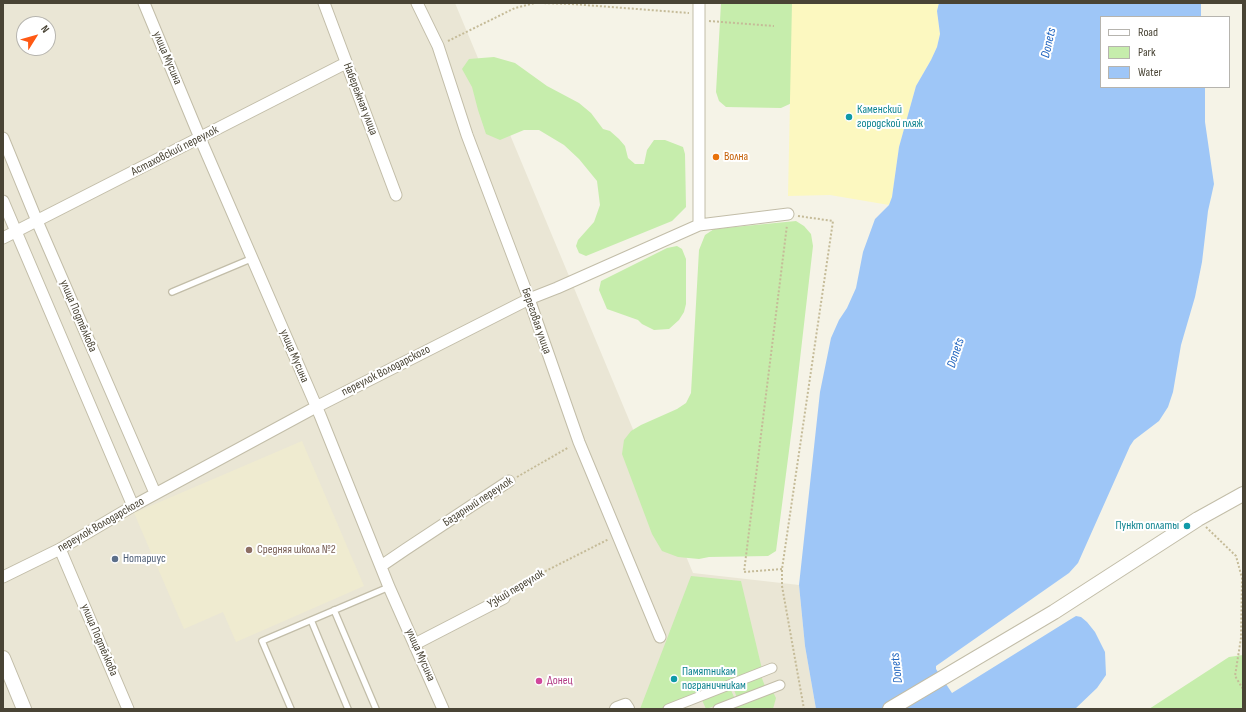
<!DOCTYPE html>
<html>
<head>
<meta charset="utf-8">
<style>
  body { margin:0 }
  #map { position:relative; width:1246px; height:712px; overflow:hidden; background:#f5f3e7; font-family:"Sofia Sans Condensed",sans-serif }
  canvas { display:block }
  .frame { position:absolute; inset:0; border:4px solid #494435; pointer-events:none }
  .legend { position:absolute; left:1100px; top:16px; width:130px; height:72px; box-sizing:border-box; background:#fff; border:1px solid #b6b4ae; margin:0; padding:5px 7px; list-style:none; font-size:12px; color:#494435 }
  .legend li { display:flex; align-items:center; gap:8px; height:20px }
  .legend b { width:20px; border:1px solid #b6b4ae }
  .north { position:absolute; left:16px; top:16px; width:40px; height:40px; box-sizing:border-box; background:#fff; border:1px solid #b6b4ae; border-radius:50%; rotate:53deg; font-size:11px; font-weight:700; line-height:16px; text-align:center; color:#494435 }
  .north::after { content:''; display:block; margin:auto; width:14px; height:18px; background:#ff5914; clip-path:polygon(50% 0,100% 100%,50% 72%,0 100%) }
</style>
</head>
<body>
<div id="map">
<canvas width="1246" height="712"></canvas>
<div class="frame"></div>
<ul class="legend">
<li><b style="height:5px;background:#fff"></b>Road</li>
<li><b style="height:11px;background:#c6edac"></b>Park</li>
<li><b style="height:11px;background:#9ec6f7"></b>Water</li>
</ul>
<div class="north">N</div>
</div>
<script>
const g = document.querySelector('canvas').getContext('2d');
g.lineJoin = 'round';
function paint(path, color) {
  g.fillStyle = color;
  g.fill(path, 'evenodd');
}
function shape(rows) {
  const path = new Path2D();
  for (const r of rows) {
    path.moveTo(r[0], r[1]);
    for (let i = 2; i < r.length; i += 2) path.lineTo(r[i], r[i + 1]);
  }
  return path;
}
function trace(path, color, width, dash) {
  g.strokeStyle = color;
  g.lineWidth = width;
  g.lineCap = dash ? 'butt' : 'round';
  g.setLineDash(dash || []);
  g.stroke(path);
}
function drawText(font, color, halo, rows, align = 'center') {
  g.font = font + ' "Sofia Sans Condensed",sans-serif';
  g.lineWidth = 4;
  g.setLineDash([]);
  g.textBaseline = 'middle';
  g.strokeStyle = halo;
  g.fillStyle = color;
  for (const [text, x, y, turn = 0] of rows) {
    g.save();
    g.translate(x, y);
    g.rotate((+turn || 0) * Math.PI / 180);
    g.textAlign = isNaN(turn) ? turn : align;
    if (halo) g.strokeText(text, 0, 0);
    g.fillText(text, 0, 0);
    g.restore();
  }
}
const residential = shape([
  [3,3,455,3,693,573,799,585,805,646,816,709,3,709],
  [24,24,48,24,48,48,24,48]
]);
const education = shape([
  [302,441,364,586,236,642,223,612,184,629,134,513]
]);
const green = shape([
  [721,3,797,3,794,102,781,108,726,107,719,101,716,92],
  [494,57,515,63,547,86,579,103,591,113,603,129,610,131,619,139,625,146,628,158,635,164,644,164,647,150,654,140,665,140,683,147,685,154,686,207,672,221,586,256,579,253,576,246,578,240,594,222,600,205,597,181,579,159,564,145,539,130,524,130,500,140,486,134,478,110,472,87,462,69,469,59],
  [796,221,804,226,811,234,813,246,793,420,776,551,768,556,709,557,699,559,678,557,662,551,652,534,622,454,624,440,631,431,641,425,677,409,686,403,691,393,699,250,705,235,714,229],
  [677,246,682,249,686,259,686,304,684,312,679,320,669,329,654,330,642,324,638,320,607,309,599,290,601,281,667,248],
  [691,576,741,581,762,669,663,709,640,709],
  [1243,655,1243,709,1149,709,1229,657],
  [761,676,765,686,737,698,733,687],
  [730,688,735,699,706,709,702,700],
  [772,690,776,698,773,709,723,709]
]);
const sand = shape([
  [792,3,939,3,937,11,940,34,937,47,931,60,916,86,899,147,892,197,889,205,830,195,788,196]
]);
const water = shape([
  [939,3,1201,3,1201,17,1101,17,1101,87,1205,87,1205,122,1214,184,1208,211,1202,262,1195,297,1181,345,1173,392,1168,407,1159,421,1134,440,1130,446,1078,563,1069,573,936,666,936,669,952,693,1071,619,1076,616,1081,617,1087,622,1095,632,1105,652,1106,675,1097,688,1075,709,816,709,805,646,799,585,820,392,831,338,839,320,847,308,856,288,863,252,875,219,889,205,892,197,899,147,916,86,931,60,937,47,940,34,937,11]
]);
const path = shape([
  [540,3,572,4,689,13],
  [709,21,774,26],
  [448,41,515,8,535,3],
  [798,216,833,221,782,569,782,586,804,709],
  [517,477,569,447],
  [1206,527,1236,556,1242,578,1241,638,1235,676,1243,689],
  [782,569,744,572,787,225],
  [511,592,520,584,609,539]
]);
const service = shape([
  [172,292,253,258],
  [334,610,376,709],
  [311,620,348,709],
  [291,709,262,641,389,587]
]);
const pedestrian = shape([
  [668,709,772,668],
  [718,709,780,685]
]);
const minor = shape([
  [144,3,200,138,320,415,389,587,443,709],
  [324,3,396,195],
  [417,3,438,46,467,135,529,299,579,442,660,637],
  [699,3,699,225],
  [3,138,37,221,155,493],
  [3,201,133,506],
  [3,238,346,63],
  [60,549,128,709],
  [381,566,406,549,509,481],
  [3,577,60,549,133,506,316,407,529,299,557,288,699,225,788,214],
  [415,644,504,598]
]);
const tertiary = shape([
  [3,658,24,709],
  [617,709,625,706,627,709],
  [890,709,1054,612,1198,519,1243,494]
]);
const markers = [
  [849,117,4,"#0f9aa8"],
  [716,157,4,"#e8710a"],
  [1187,526,4,"#0f9aa8"],
  [249,550,4,"#8d6e63"],
  [115,559,4,"#5c6f8a"],
  [674,679,4,"#0f9aa8"],
  [539,681,4,"#d1479c"]
];
const streetNames = [
  ["улица Мусина",167,58,67],
  ["Набережная улица",360,99,69],
  ["Астаховский переулок",175,151,-27],
  ["улица Подтёлкова",78,316,67],
  ["Береговая улица",536,321,71],
  ["улица Мусина",294,356,67],
  ["переулок Володарского",386,371,-27],
  ["Базарный переулок",478,502,-33],
  ["переулок Володарского",101,525,-30],
  ["Узкий переулок",516,589,-31],
  ["улица Подтёлкова",99,640,67],
  ["улица Мусина",420,655,66]
];
const cultureNames = [
  ["Каменский",857,110],
  ["городской пляж",857,124],
  ["Пункт оплаты",1179,526,"right"],
  ["Памятникам",682,672],
  ["пограничникам",682,686]
];
const foodNames = [
  ["Волна",724,157]
];
const educationNames = [
  ["Средняя школа №2",257,550]
];
const serviceNames = [
  ["Нотариус",123,559]
];
const hotelNames = [
  ["Донец",547,681]
];
const waterNames = [
  ["Donets",1049,43,-77],
  ["Donets",956,353,-72],
  ["Donets",897,668,-97]
];
paint(residential, '#eae6d5');
paint(education, '#efebd0');
paint(green, '#c6edac');
paint(sand, '#fcf8c0');
paint(water, '#9ec6f7');
trace(service, '#c2bda8', 8);
trace(pedestrian, '#c2bda8', 11);
trace(minor, '#c2bda8', 13);
trace(tertiary, '#c2bda8', 16);
trace(path, '#c5bb98', 2, [2, 2]);
trace(service, '#fff', 5.5);
trace(pedestrian, '#fff', 9);
trace(minor, '#fff', 11);
trace(tertiary, '#fff', 14);
for (const [x, y, r, color] of markers) {
  const dot = new Path2D();
  dot.arc(x, y, r, 0, 2 * Math.PI);
  g.fillStyle = color;
  g.fill(dot);
  trace(dot, '#fff', 1.5);
}
drawText('12px', '#494435', '#fff', streetNames);
drawText('12px', '#0d838f', '#fff', cultureNames, 'left');
drawText('12px', '#c56008', '#fff', foodNames, 'left');
drawText('12px', '#785e54', '#fff', educationNames, 'left');
drawText('12px', '#4e5e75', '#fff', serviceNames, 'left');
drawText('12px', '#b23c85', '#fff', hotelNames, 'left');
drawText('italic 13px', '#2367c0', '#fff', waterNames);
</script>
</body>
</html>
